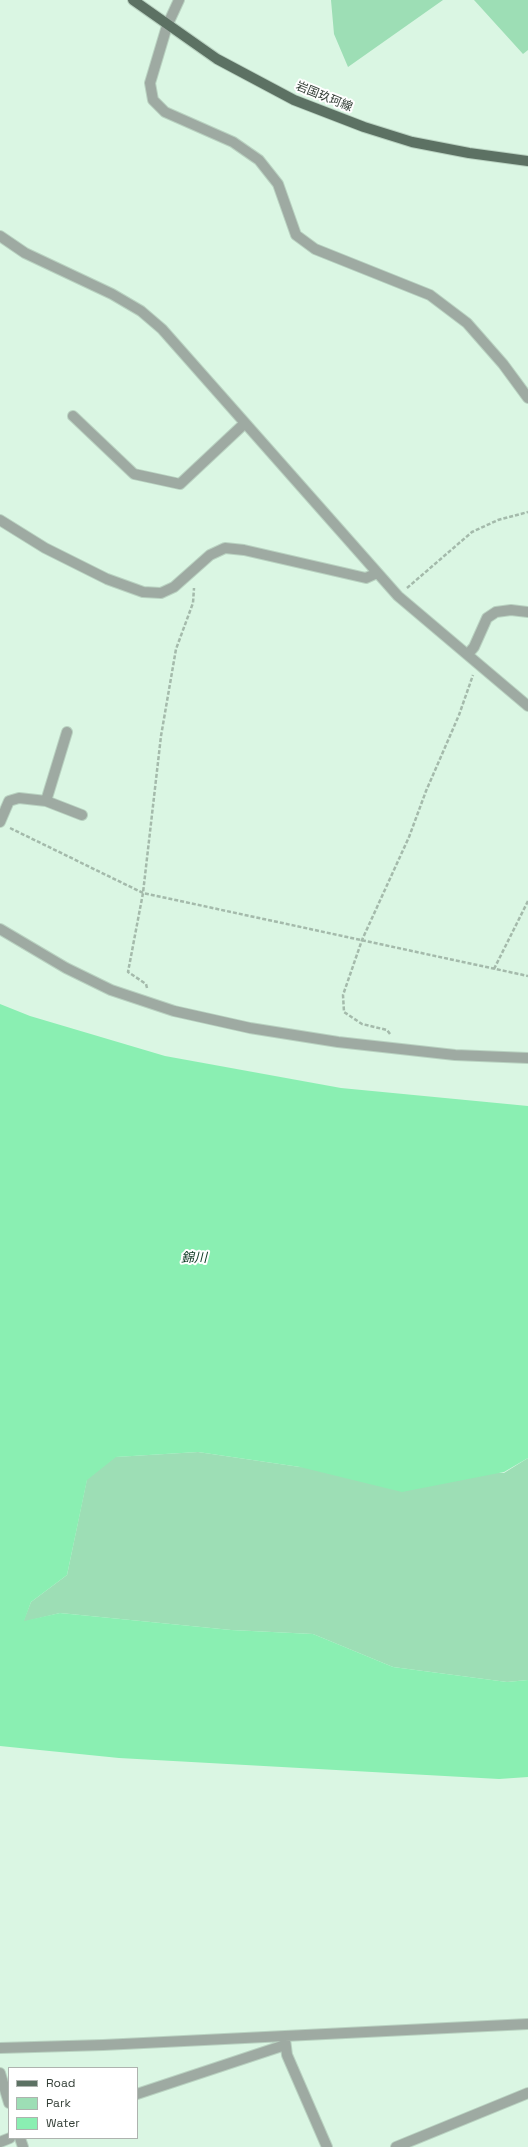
<!DOCTYPE html>
<html>
<head>
<meta charset="utf-8">
<style>
  body { margin:0 }
  #map { position:relative; width:528px; height:2147px; overflow:hidden; background:#daf6e3; font-family:"Space Grotesk",sans-serif }
  canvas { display:block }
  .legend { position:absolute; left:8px; top:2067px; width:130px; height:72px; box-sizing:border-box; background:#fff; border:1px solid #aeb3af; margin:0; padding:5px 7px; list-style:none; font-size:12px; color:#354038 }
  .legend li { display:flex; align-items:center; gap:8px; height:20px }
  .legend b { width:20px; border:1px solid #aeb3af }
</style>
</head>
<body>
<div id="map">
<canvas width="528" height="2147"></canvas>
<ul class="legend">
<li><b style="height:5px;background:#5c7163"></b>Road</li>
<li><b style="height:11px;background:#9ddeb5"></b>Park</li>
<li><b style="height:11px;background:#8aefb2"></b>Water</li>
</ul>
</div>
<script>
const g = document.querySelector('canvas').getContext('2d');
g.lineJoin = 'round';
function paint(path, color) {
  g.fillStyle = color;
  g.fill(path, 'evenodd');
}
function shape(rows) {
  const path = new Path2D();
  for (const r of rows) {
    path.moveTo(r[0], r[1]);
    for (let i = 2; i < r.length; i += 2) path.lineTo(r[i], r[i + 1]);
  }
  return path;
}
function trace(path, color, width, dash) {
  g.strokeStyle = color;
  g.lineWidth = width;
  g.lineCap = dash ? 'butt' : 'round';
  g.setLineDash(dash || []);
  g.stroke(path);
}
function drawText(font, color, halo, rows, align = 'center') {
  g.font = font + ' "Space Grotesk","Noto Sans JP",sans-serif';
  g.lineWidth = 4;
  g.setLineDash([]);
  g.textBaseline = 'middle';
  g.strokeStyle = halo;
  g.fillStyle = color;
  for (const [text, x, y, turn = 0] of rows) {
    g.save();
    g.translate(x, y);
    g.rotate((+turn || 0) * Math.PI / 180);
    g.textAlign = isNaN(turn) ? turn : align;
    if (halo) g.strokeText(text, 0, 0);
    g.fillText(text, 0, 0);
    g.restore();
  }
}
const green = shape([
  [331,0,443,0,348,67,334,34],
  [474,0,528,0,528,50,523,54],
  [198,1452,300,1467,504,1473,528,1458,528,1680,507,1682,393,1667,313,1634,231,1630,60,1613,23,1622,31,1602,67,1575,87,1479,115,1457]
]);
const water = shape([
  [0,1004,30,1016,165,1056,341,1088,528,1106,528,1458,504,1472,402,1492,300,1467,198,1452,116,1457,87,1480,67,1575,31,1602,24,1621,60,1613,231,1630,313,1634,393,1667,507,1682,528,1680,528,1777,499,1779,119,1758,0,1746]
]);
const path = shape([
  [407,588,472,532,498,520,528,512],
  [10,828,143,893,528,976],
  [494,969,528,901],
  [147,988,146,984,128,972,143,893,161,736,176,649,193,603,194,588],
  [390,1034,387,1030,362,1024,344,1012,343,995,362,940,409,837,426,791,459,715,473,675]
]);
const minor = shape([
  [179,0,167,26,150,83,153,100,165,112,233,142,259,160,278,184,296,235,315,249,430,295,467,323,503,364,528,398],
  [0,236,25,253,112,294,141,311,162,329,398,596,528,706],
  [73,416,134,474,180,484,244,424],
  [0,520,45,548,107,579,143,592,161,593,174,587,210,555,225,548,244,550,366,578,377,573],
  [468,654,474,647,487,618,496,612,511,610,528,612],
  [46,801,67,732],
  [0,822,9,801,19,798,46,801,82,815],
  [0,929,66,968,111,990,174,1011,250,1028,338,1042,455,1055,528,1058],
  [285,2039,287,2055,327,2147],
  [0,2048,103,2045,528,2024],
  [0,2073,9,2103],
  [137,2094,285,2045],
  [20,2138,23,2147],
  [0,2142,10,2138],
  [396,2147,528,2093]
]);
const major = shape([
  [133,0,217,59,294,100,364,127,412,142,469,153,528,161]
]);
const streetNames = [
  ["岩国玖珂線",324,97,22]
];
const waterNames = [
  ["錦川",194,1258]
];
paint(green, '#9ddeb5');
paint(water, '#8aefb2');
trace(minor, '#b9d2c1', 12);
trace(major, '#b9d2c1', 12);
trace(path, '#a4baab', 2.5, [4, 2]);
trace(minor, '#9eaaa2', 10);
trace(major, '#5c7163', 10);
drawText('12px', '#354038', '#fff', streetNames);
drawText('italic 13px', '#09361f', '#fff', waterNames);
</script>
</body>
</html>
